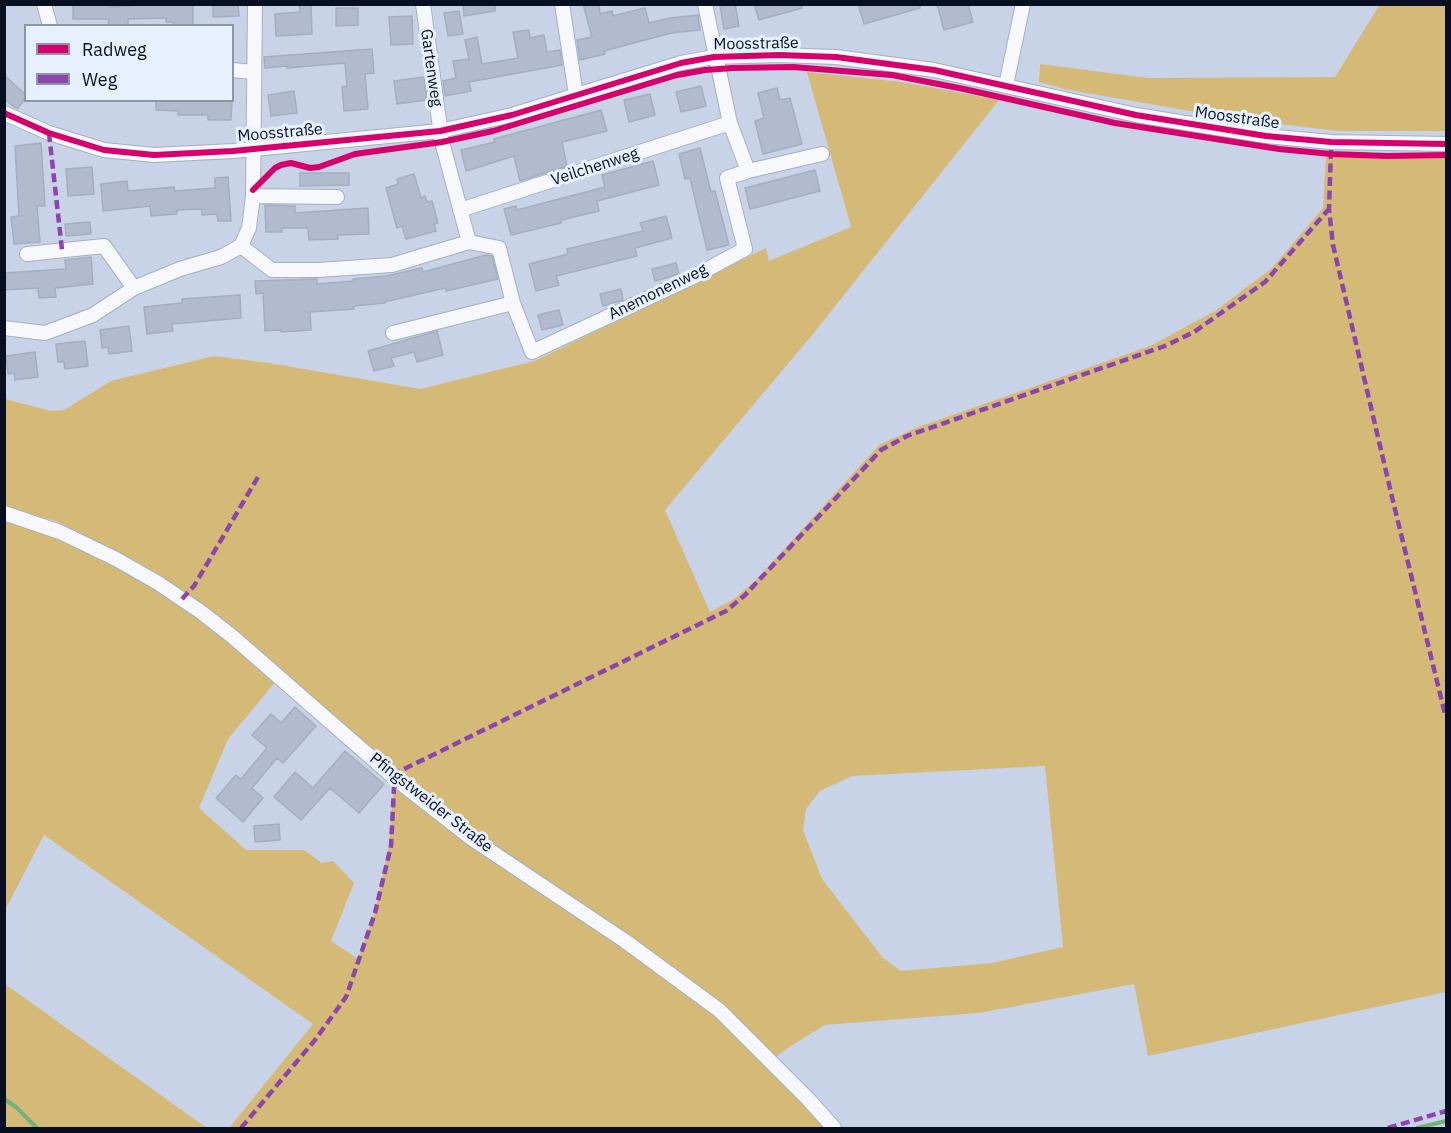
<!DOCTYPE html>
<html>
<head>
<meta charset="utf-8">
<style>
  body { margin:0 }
  #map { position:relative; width:1451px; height:1133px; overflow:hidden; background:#c8d3e8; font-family:"IBM Plex Sans",sans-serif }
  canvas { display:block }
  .frame { position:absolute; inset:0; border:6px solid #070f20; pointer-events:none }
  .legend { position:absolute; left:24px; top:24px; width:210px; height:78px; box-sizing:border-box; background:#e7f0ff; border:2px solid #8d96a6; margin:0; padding:8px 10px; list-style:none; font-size:18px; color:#070f20 }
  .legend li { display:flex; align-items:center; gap:12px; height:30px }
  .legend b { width:30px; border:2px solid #8d96a6 }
</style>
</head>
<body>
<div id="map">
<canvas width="1451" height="1133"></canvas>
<div class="frame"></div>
<ul class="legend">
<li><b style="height:8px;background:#d6006c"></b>Radweg</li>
<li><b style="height:8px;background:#8e44ad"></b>Weg</li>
</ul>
</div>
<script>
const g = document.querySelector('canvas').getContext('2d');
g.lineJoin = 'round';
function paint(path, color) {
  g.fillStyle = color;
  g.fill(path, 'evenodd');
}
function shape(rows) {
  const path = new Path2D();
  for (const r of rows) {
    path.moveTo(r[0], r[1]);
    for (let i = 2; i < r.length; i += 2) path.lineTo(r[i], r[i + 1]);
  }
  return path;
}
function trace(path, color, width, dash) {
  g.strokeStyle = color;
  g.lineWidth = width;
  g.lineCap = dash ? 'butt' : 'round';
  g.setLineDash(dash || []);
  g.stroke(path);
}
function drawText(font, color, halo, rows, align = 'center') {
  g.font = font + ' "IBM Plex Sans",sans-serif';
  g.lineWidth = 6;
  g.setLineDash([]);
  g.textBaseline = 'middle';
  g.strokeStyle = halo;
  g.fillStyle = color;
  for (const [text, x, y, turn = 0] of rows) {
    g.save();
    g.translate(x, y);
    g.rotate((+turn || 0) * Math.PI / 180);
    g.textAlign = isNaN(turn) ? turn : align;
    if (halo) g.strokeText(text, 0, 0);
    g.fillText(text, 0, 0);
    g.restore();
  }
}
const green = shape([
  [1380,4,1446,5,1446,131,1337,131,1224,117,1064,89,1039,82,1040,64,1148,78,1335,77],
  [807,72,902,82,999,100,813,334,665,510,710,612,734,599,755,581,879,445,918,427,1150,346,1215,311,1272,268,1323,208,1326,156,1446,157,1446,992,1148,1056,1134,984,979,1013,825,1025,789,1047,767,1064,827,1128,229,1128,313,1024,44,835,5,910,5,520,46,533,90,552,151,586,190,611,277,680,228,739,199,808,246,850,304,850,322,863,333,861,354,883,331,941,358,959,375,912,389,846,395,769,264,654,211,612,155,574,58,522,5,507,5,399,51,411,64,410,111,381,214,356,269,363,420,389,535,361,766,248,769,261,851,227],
  [1045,766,1063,947,992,963,901,971,883,958,822,879,803,830,806,809,820,791,852,776],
  [5,984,207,1128,5,1128]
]);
const stream = shape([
  [4,1099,16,1107,37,1128],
  [1417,1128,1446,1121]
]);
const building = shape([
  [73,4,109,4,109,7,131,6,131,4,193,4,193,26,173,26,173,22,166,22,166,18,128,19,128,25,108,25,109,19,73,19,73,4],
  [213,4,238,4,239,16,213,17,213,4],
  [299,4,311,4,312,34,276,36,275,14,300,12,299,4],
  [463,4,495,4,495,11,464,16,463,4],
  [583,4,599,4,600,14,612,11,613,16,645,8,649,23,670,18,698,15,700,30,671,33,604,51,605,54,580,60,577,40,592,37,583,4],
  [735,4,739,26,724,29,720,6,735,4],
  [754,4,801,4,802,8,759,20,754,4],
  [858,4,920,4,920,8,864,24,858,4],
  [937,4,968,4,973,22,944,30,937,4],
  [336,8,358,8,358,25,336,26,336,8],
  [459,11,463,34,448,36,444,13,459,11],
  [412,16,413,44,391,45,389,17,412,16],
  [529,30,530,38,544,35,547,52,560,50,562,65,469,82,471,91,445,96,443,81,456,78,453,61,469,59,465,40,477,37,482,64,518,58,513,32,529,30],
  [372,49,374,73,365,74,368,109,344,111,342,87,347,86,345,63,287,68,287,66,265,68,264,57,372,49],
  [4,75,26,95,26,98,17,109,4,99,4,75],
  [424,77,427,100,397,104,394,81,424,77],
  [701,86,706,106,681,112,676,92,701,86],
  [777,88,780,100,790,98,802,144,763,154,755,121,764,118,758,93,777,88],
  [294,91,297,113,271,116,268,95,294,91],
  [650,94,655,115,629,122,624,100,650,94],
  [156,100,232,100,231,120,208,120,208,115,178,115,178,111,156,110,156,100],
  [601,110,607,131,562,142,567,166,520,181,514,156,466,171,461,150,495,142,494,139,601,110],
  [41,143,45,206,37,206,40,242,14,244,11,217,19,216,15,146,41,143],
  [700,148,711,192,715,191,729,245,707,250,690,178,685,179,679,154,700,148],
  [653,161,659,185,597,201,599,211,561,220,561,223,511,235,504,209,516,206,517,210,605,187,602,175,653,161],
  [92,167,94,194,68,196,66,169,92,167],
  [815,170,820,191,750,209,745,188,815,170],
  [300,173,349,173,349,185,300,186,300,173],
  [414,174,421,198,425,196,427,202,432,201,438,223,434,224,436,231,406,239,402,226,397,228,386,188,398,184,397,179,414,174],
  [228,177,231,221,218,221,217,214,202,215,202,209,177,210,177,214,151,216,150,206,103,211,101,184,127,181,128,191,174,187,175,191,215,188,215,178,228,177],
  [265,205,295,206,295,213,368,208,369,234,338,235,338,239,309,240,308,228,282,228,282,232,266,232,265,205],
  [666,216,672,238,635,248,637,256,556,276,559,285,536,291,529,264,568,254,567,249,643,231,640,223,666,216],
  [90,222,91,234,66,236,65,224,90,222],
  [486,255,492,256,498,279,446,291,445,288,384,302,385,303,354,306,354,309,310,312,311,330,281,332,281,330,265,331,263,293,256,294,255,281,317,279,317,284,354,281,353,279,386,276,422,268,423,272,486,255],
  [91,257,93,284,55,288,56,297,39,298,38,288,4,290,4,273,66,269,65,260,91,257],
  [676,263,679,274,655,281,652,269,676,263],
  [621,289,623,300,603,306,600,294,621,289],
  [240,295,241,318,172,324,173,331,147,334,144,307,182,303,182,299,240,295],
  [559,310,563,325,542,330,538,315,559,310],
  [129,326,132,351,109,354,108,347,102,348,100,330,129,326],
  [437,331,443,355,417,362,414,352,391,358,394,366,374,371,368,351,437,331],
  [85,341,88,366,65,369,64,362,58,362,56,344,85,341],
  [35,352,38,377,15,380,14,373,8,374,6,356,35,352],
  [295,707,316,726,283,763,277,758,252,788,263,798,243,822,216,798,236,775,241,779,267,748,252,735,271,714,281,723,295,707],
  [345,751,384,784,359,813,330,788,301,820,274,797,295,772,313,788,345,751],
  [279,824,280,840,255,842,254,826,279,824]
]);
const minor = shape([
  [44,4,50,26],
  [423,4,442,142,469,242],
  [562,4,576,95],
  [232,70,254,72],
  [1006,85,1023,4],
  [4,113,49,133,104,150,154,155,233,151,440,131,512,115,681,63,714,57,779,55,836,57,934,70,1136,115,1266,136,1331,142,1446,144],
  [748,171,822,154],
  [253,196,337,197],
  [460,210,730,123],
  [241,246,272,270,318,270,392,265,469,242,499,248,513,303,532,352,691,278,745,249,727,178,748,171,730,123,705,4],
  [27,254,104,246,134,288],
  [4,328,45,333,93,315,134,288,180,269,221,257,241,246,249,228,253,196,255,4],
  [393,333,513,303],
  [4,513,60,532,116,559,158,583,201,612,233,637,398,781,471,838,625,941,719,1010,808,1099,834,1128]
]);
const quiet = shape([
  [49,133,62,250],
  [1331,150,1329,209,1333,245,1392,497,1445,714,1446,713],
  [182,599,194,586,258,477],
  [392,775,726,611,745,595,881,450,907,436,1165,346,1194,332,1265,282,1329,209],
  [241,1128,315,1040,346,997,375,913,391,846,394,788,398,781],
  [1388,1128,1446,1111]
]);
const cycleway = shape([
  [4,113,49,133,104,150,154,155,233,151,440,131,512,115,681,63,714,57,779,55,836,57,934,70,1136,115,1266,136,1331,142,1446,144],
  [253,190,275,168,281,165,291,163,310,168,319,167,355,154,442,142,493,131,677,75,705,70,733,68,793,67,892,75,964,89,1115,123,1279,149,1331,154,1387,156,1446,155]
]);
const streetNames = [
  ["Moosstraße",756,44,-1],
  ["Gartenweg",431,68,82],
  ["Moosstraße",1237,118,8],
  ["Moosstraße",280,133,-5],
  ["Veilchenweg",595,167,-18],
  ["Anemonenweg",658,292,-26],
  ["Pfingstweider Straße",431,803,38]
];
paint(green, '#d5ba77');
trace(stream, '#72b177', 4);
paint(building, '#b2bbcd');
trace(building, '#a4aec0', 1.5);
trace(minor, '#a5afc2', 16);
trace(minor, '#f7f8fc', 14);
trace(quiet, '#8e44ad', 4.5, [9, 4.5]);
trace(cycleway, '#d6006c', 6);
drawText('16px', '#070f20', '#e7f0ff', streetNames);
</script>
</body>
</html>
